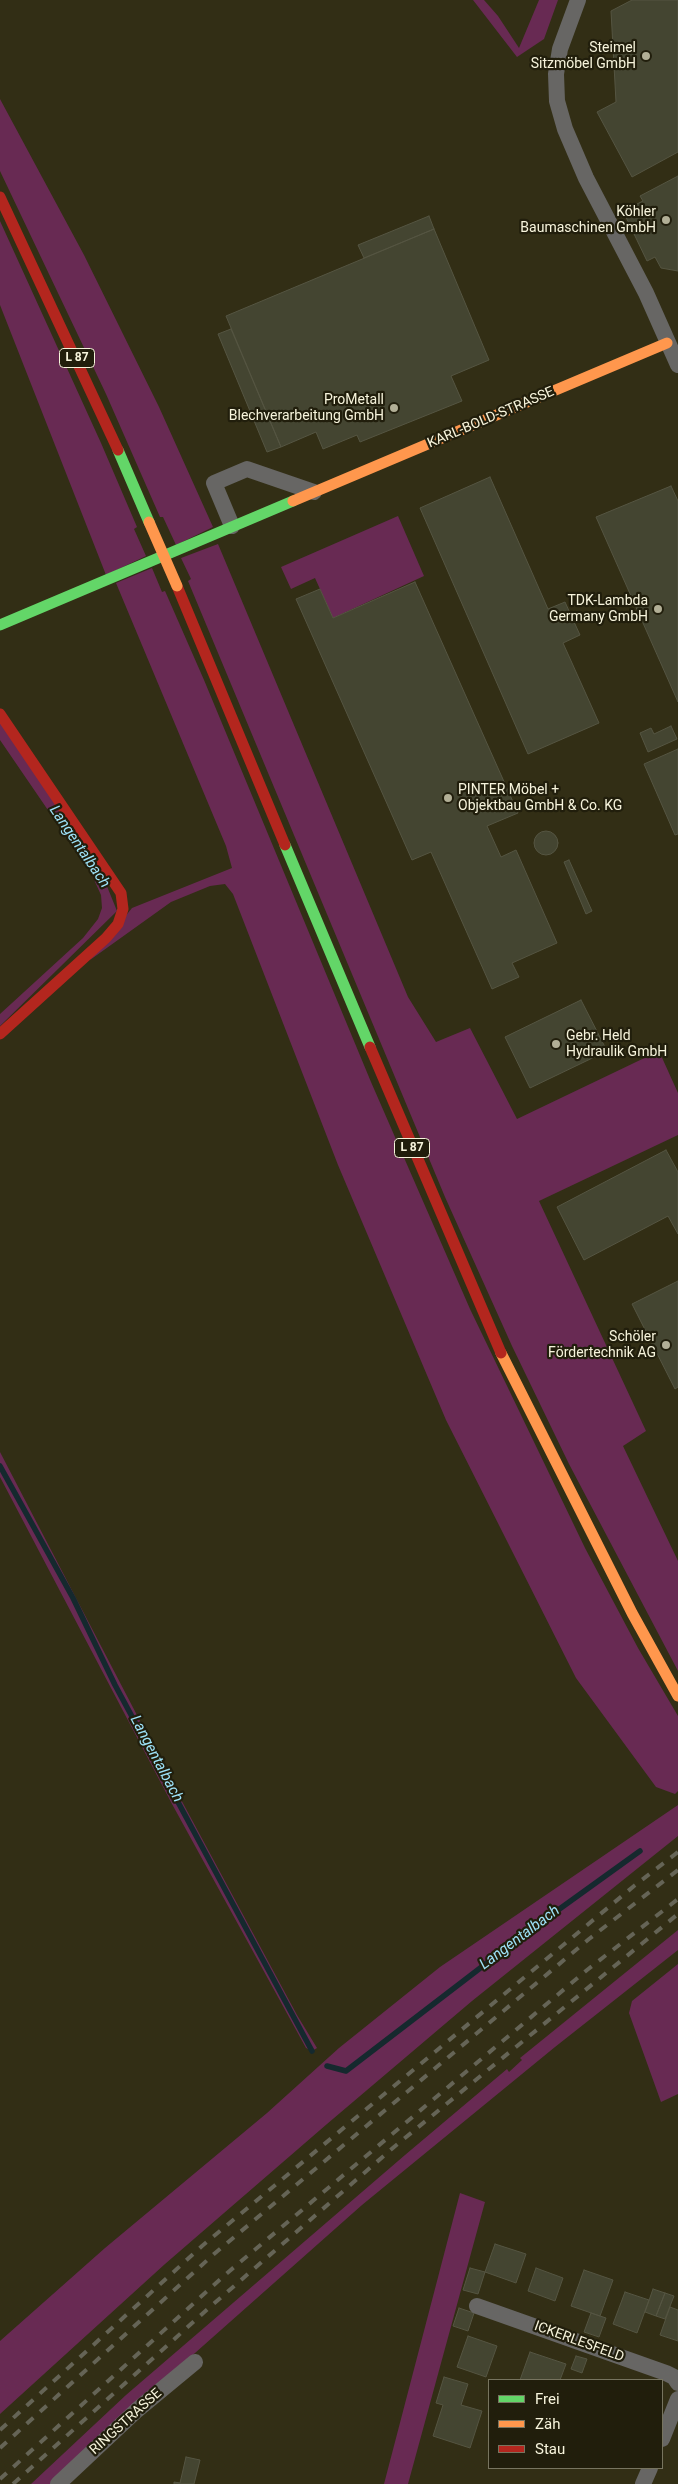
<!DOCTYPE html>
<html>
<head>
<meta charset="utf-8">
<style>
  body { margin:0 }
  #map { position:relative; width:678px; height:2484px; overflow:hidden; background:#322e15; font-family:Roboto,sans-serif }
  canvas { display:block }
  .legend { position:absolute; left:488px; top:2379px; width:175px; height:90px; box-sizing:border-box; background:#211e0c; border:1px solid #77745f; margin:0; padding:6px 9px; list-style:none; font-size:15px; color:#f7f4dc }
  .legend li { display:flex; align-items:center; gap:10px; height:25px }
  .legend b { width:25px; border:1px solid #77745f }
</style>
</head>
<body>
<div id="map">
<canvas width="678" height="2484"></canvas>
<ul class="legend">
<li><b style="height:6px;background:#63d668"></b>Frei</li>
<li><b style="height:6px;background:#ff974d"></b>Zäh</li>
<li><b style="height:6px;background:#b3261e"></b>Stau</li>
</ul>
</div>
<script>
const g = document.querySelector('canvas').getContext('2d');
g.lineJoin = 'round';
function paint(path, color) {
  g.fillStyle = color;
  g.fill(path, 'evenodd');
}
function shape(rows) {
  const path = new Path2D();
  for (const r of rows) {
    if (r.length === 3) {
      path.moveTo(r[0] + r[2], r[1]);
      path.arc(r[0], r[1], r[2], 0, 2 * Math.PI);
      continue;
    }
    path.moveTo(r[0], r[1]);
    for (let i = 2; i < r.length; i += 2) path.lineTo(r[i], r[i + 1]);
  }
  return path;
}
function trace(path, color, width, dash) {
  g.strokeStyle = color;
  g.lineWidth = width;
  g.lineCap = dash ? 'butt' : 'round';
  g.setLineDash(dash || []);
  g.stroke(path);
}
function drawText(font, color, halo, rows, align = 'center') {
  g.font = font + ' Roboto,sans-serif';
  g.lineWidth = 4.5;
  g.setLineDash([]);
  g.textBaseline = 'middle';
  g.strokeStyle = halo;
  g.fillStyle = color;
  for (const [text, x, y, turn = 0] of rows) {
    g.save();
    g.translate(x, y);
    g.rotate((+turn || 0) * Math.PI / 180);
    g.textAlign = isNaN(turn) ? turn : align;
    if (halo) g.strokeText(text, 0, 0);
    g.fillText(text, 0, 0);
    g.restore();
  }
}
const green = shape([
  [473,0,484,0,498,16,519,48,539,0,558,0,544,39,517,57],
  [0,99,84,255,159,407,213,527,176,545,163,517,160,517,106,394,0,171],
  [0,221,101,443,137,527,134,529,146,556,106,575,0,305],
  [398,516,424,576,333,618,315,578,291,589,281,567],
  [218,544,408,997,436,1042,470,1028,517,1119,659,1051,678,1093,678,1135,539,1201,646,1431,623,1446,678,1561,678,1671,569,1464,512,1346,445,1197,188,581,191,579,181,558],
  [152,568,162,592,165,591,204,680,371,1082,470,1309,585,1548,638,1648,678,1716,678,1791,675,1794,656,1787,576,1678,446,1420,338,1165,233,894,225,884,210,886,171,902,90,960,132,908,232,868,226,846,116,583],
  [0,721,102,874,117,911,0,1026,0,1014,83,938,98,919,102,908,101,895,91,873,0,740],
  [0,1452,178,1794,297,2015,317,2048,312,2051,306,2048,172,1804,0,1477],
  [678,1805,678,1836,472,2001,327,2124,165,2264,0,2414,0,2341,105,2248,267,2113,339,2048,440,1967],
  [678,1930,678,1950,555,2047,362,2205,151,2392,52,2484,31,2484,126,2395,405,2155,507,2069,509,2072,522,2060,520,2058],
  [678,1964,678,2094,661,2102,629,2013,632,2001],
  [460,2193,485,2202,408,2484,384,2484]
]);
const stream = shape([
  [0,1466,73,1598,115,1685,312,2051],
  [327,2066,346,2071,522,1936,640,1851]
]);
const building = shape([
  [632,0,678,0,678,152,632,177,597,112,616,102,611,11,632,0],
  [678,176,678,271,661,268,655,257,647,261,623,211,643,201,640,196,678,176],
  [429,216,434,229,364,258,358,245,429,216],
  [434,229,489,360,451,376,462,401,360,442,357,435,323,449,316,432,281,447,226,316,434,229],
  [231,329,281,447,267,452,218,334,231,329],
  [490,477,548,609,565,602,580,635,563,643,599,723,528,754,420,508,490,477],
  [671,486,678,501,678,702,596,517,671,486],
  [415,582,518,813,487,826,501,857,516,850,557,943,512,963,519,977,492,989,431,852,412,860,296,599,320,589,333,618,415,582],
  [671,726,677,739,648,752,640,733,651,728,654,734,671,726],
  [678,749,678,834,675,835,644,764,678,749],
  [546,843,12],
  [569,860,592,911,586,914,564,862,569,860],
  [581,1000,607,1051,530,1088,505,1037,581,1000],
  [666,1150,678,1172,678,1234,668,1216,584,1260,557,1207,666,1150],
  [678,1281,678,1387,675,1389,632,1304,678,1281],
  [495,2244,526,2254,516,2283,485,2272,495,2244],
  [470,2268,485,2272,478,2294,463,2290,470,2268],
  [536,2268,563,2278,555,2301,528,2291,536,2268],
  [584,2270,613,2280,600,2316,571,2306,584,2270],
  [653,2289,665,2293,656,2316,645,2312,653,2289],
  [625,2292,649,2300,637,2333,613,2324,625,2292],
  [665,2293,674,2296,665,2319,656,2316,665,2293],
  [670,2307,678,2310,678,2341,660,2335,670,2307],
  [459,2308,474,2313,468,2331,453,2326,459,2308],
  [591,2313,606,2318,599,2337,584,2332,591,2313],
  [468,2336,497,2346,486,2377,457,2367,468,2336],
  [530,2352,566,2364,560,2380,520,2380,530,2352],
  [576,2356,587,2359,582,2373,571,2369,576,2356],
  [444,2377,468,2384,461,2405,482,2411,470,2448,433,2436,443,2405,436,2403,444,2377],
  [186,2457,200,2460,194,2484,174,2484,174,2482,180,2483,186,2457]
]);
const street = shape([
  [578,0,560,49,556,74,557,101,565,129,586,178,646,293,678,365],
  [232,526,214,483,247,469,314,492],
  [477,2306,666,2373,674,2377,678,2383],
  [662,2439,678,2399],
  [58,2484,137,2410,195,2362],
  [643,2484,650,2468]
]);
const fast = shape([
  [118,450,149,522],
  [0,625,293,501],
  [285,845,370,1047]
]);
const slow = shape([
  [293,501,667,343],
  [501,1353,632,1613,678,1696]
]);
const jam = shape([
  [0,197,118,450],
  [177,586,285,845],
  [0,714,121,893,123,909,118,924,106,938,0,1034],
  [370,1047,501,1353]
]);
const rail = shape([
  [0,2430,202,2246,634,1886,678,1852],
  [0,2448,214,2254,589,1939,678,1870],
  [0,2479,226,2274,587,1970,678,1899],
  [13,2484,210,2307,394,2147,678,1914]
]);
const slowBridge = shape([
  [149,522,177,586]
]);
const markers = [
  [646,56,5,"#b2af96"],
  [666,220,5,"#b2af96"],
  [394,408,5,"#b2af96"],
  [658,609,5,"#b2af96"],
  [448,798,5,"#b2af96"],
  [556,1044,5,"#b2af96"],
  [666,1345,5,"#b2af96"]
];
const shields = [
  [77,358,35],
  [412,1148,35]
];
const shieldNames = [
  ["L 87",77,358],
  ["L 87",412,1148]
];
const poiNames = [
  ["Steimel",636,48],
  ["Sitzmöbel GmbH",636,64],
  ["Köhler",656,212],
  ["Baumaschinen GmbH",656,228],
  ["ProMetall",384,400],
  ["Blechverarbeitung GmbH",384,416],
  ["TDK-Lambda",648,601],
  ["Germany GmbH",648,617],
  ["PINTER Möbel +",458,790,"left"],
  ["Objektbau GmbH & Co. KG",458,806,"left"],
  ["Gebr. Held",566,1036,"left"],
  ["Hydraulik GmbH",566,1052,"left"],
  ["Schöler",656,1337],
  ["Fördertechnik AG",656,1353]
];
const streetNames = [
  ["KARL-BOLD-STRASSE",491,418,-23],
  ["ICKERLESFELD",579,2342,20],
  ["RINGSTRASSE",126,2422,-42]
];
const waterNames = [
  ["Langentalbach",79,847,56],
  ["Langentalbach",156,1759,62],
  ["Langentalbach",520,1938,-37]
];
paint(green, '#682a53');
trace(stream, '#15292e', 5.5);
paint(building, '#444531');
trace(building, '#555542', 1);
trace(street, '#676664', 16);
trace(fast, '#63d668', 11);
trace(slow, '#ff974d', 11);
trace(jam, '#b3261e', 11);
trace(rail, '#656456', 4, [9, 9]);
trace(slowBridge, '#ff974d', 11);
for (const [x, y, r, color] of markers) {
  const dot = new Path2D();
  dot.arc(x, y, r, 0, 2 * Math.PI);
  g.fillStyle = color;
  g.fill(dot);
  trace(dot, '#211e0c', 2);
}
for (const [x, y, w] of shields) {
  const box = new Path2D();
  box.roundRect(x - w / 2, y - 9.5, w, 19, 4);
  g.fillStyle = '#211e0c';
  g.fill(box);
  trace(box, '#f7f4dc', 1);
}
drawText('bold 12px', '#f7f4dc', null, shieldNames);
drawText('14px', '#f7f4dc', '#211e0c', poiNames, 'right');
drawText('14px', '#f7f4dc', '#211e0c', streetNames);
drawText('italic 15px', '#9ee3f9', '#211e0c', waterNames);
</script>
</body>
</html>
